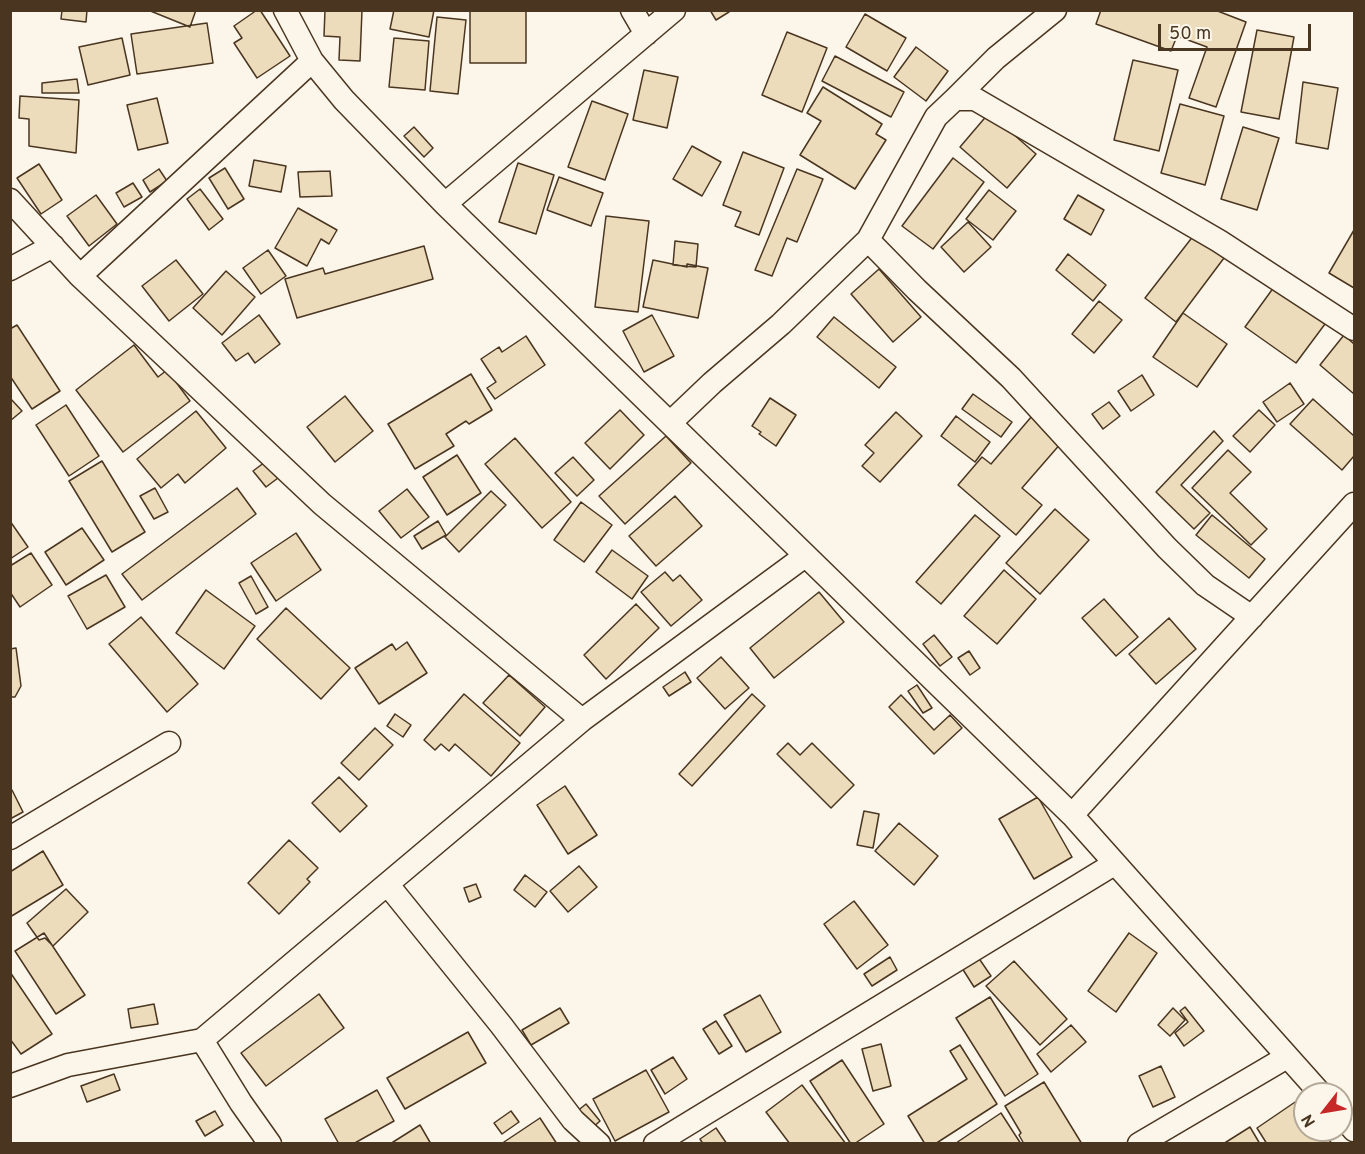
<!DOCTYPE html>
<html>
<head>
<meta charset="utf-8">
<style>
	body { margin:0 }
	#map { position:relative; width:1365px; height:1154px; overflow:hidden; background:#fbf6e9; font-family:Overpass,sans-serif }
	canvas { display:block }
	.frame { position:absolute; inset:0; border:12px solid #4a3520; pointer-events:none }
	.north { position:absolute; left:1293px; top:1082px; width:60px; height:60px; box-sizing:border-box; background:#fbf6e9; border:2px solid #b4a999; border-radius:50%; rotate:239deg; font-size:16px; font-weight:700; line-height:24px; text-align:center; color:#4a3520 }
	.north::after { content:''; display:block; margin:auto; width:21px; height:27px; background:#c62828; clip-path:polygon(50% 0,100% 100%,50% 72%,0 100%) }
	.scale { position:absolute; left:1158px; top:24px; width:153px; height:27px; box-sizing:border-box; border:3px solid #4a3520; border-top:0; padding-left:8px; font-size:18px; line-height:21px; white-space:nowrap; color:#4a3520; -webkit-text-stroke:4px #fbf6e9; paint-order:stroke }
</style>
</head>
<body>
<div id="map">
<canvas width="1365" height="1154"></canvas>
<div class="frame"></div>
<div class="north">N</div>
<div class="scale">50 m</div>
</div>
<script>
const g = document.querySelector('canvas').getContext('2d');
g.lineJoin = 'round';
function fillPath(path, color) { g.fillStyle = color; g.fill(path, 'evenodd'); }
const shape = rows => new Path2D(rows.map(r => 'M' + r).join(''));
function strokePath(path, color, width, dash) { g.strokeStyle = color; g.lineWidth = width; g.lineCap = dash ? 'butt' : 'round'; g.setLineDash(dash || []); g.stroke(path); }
const building = shape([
	[62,10,87,10,86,22,61,19,62,10],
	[148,10,196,10,190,27,148,10],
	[257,10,260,10,290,56,257,78,234,43,242,38,234,26,257,10],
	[325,10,362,10,360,61,339,60,340,37,324,36,325,10],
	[394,10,434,10,429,37,390,29,394,10],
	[470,10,526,10,526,63,470,63,470,10],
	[710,10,728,10,729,12,716,20,710,10],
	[1101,10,1215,10,1246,22,1216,107,1189,98,1207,47,1177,36,1171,51,1096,24,1101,10],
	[865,14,906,38,887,71,846,47,865,14],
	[437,17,466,20,458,94,430,91,437,17],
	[207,23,213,63,137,74,131,34,207,23],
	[1257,30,1294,37,1279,119,1241,112,1257,30],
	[787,32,827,48,802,112,762,95,787,32],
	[122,38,130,75,88,85,79,47,122,38],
	[394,38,429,41,425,90,389,87,394,38],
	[916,47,948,71,926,101,894,77,916,47],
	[835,56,904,92,891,117,822,81,835,56],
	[1133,60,1178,70,1159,151,1114,140,1133,60],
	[644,70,678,77,667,128,633,120,644,70],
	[77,79,79,93,42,93,42,83,77,79],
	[1303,82,1338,88,1328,149,1296,143,1303,82],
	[823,87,882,124,876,134,886,140,855,189,800,155,821,121,807,113,823,87],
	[20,96,79,100,76,153,29,146,29,119,19,118,20,96],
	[157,98,168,143,138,150,127,105,157,98],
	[592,101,628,114,605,180,568,167,592,101],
	[1180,104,1224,116,1205,185,1161,173,1180,104],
	[989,113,1036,154,1007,188,960,147,989,113],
	[414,127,433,148,424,157,404,136,414,127],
	[1243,127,1279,138,1257,210,1221,199,1243,127],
	[692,146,721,162,702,196,673,179,692,146],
	[743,152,784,168,759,235,735,226,741,212,723,205,743,152],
	[953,158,984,182,933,249,902,226,953,158],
	[254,160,286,166,281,192,249,186,254,160],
	[518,163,554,175,536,234,499,222,518,163],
	[39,164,62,200,41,214,17,178,39,164],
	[225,168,244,199,228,209,209,178,225,168],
	[159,169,167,181,150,192,143,180,159,169],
	[797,169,823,179,797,242,787,238,772,276,755,270,797,169],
	[330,171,332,196,300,197,298,172,330,171],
	[559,177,603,193,591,226,547,210,559,177],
	[133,183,142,197,124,207,116,193,133,183],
	[200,189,223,219,209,230,187,199,200,189],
	[989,190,1016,211,993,240,966,219,989,190],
	[96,195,117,224,89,246,67,216,96,195],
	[1078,195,1104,210,1091,235,1064,219,1078,195],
	[298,208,337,230,329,244,321,239,307,266,275,248,298,208],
	[606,216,649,221,638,312,595,307,606,216],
	[968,222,991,247,964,272,941,247,968,222],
	[1354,230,1354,288,1329,273,1354,230],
	[1194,235,1224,258,1176,322,1145,298,1194,235],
	[675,241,698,244,696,267,673,265,675,241],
	[424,246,433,279,297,318,285,279,323,268,325,274,424,246],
	[268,250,286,276,261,294,243,268,268,250],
	[1068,254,1106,285,1093,301,1056,270,1068,254],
	[176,260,203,294,169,321,142,286,176,260],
	[653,260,687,267,687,264,708,268,698,318,643,307,653,260],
	[879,269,921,317,893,342,851,294,879,269],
	[226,271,255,297,222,335,193,308,226,271],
	[1274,287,1325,324,1296,363,1245,327,1274,287],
	[1099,301,1122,320,1094,353,1072,334,1099,301],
	[1183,313,1227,344,1197,387,1153,357,1183,313],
	[259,315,280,344,255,363,248,353,236,361,222,343,259,315],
	[652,315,674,356,644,372,623,331,652,315],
	[834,317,896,367,879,388,817,337,834,317],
	[17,325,60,391,32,409,10,376,10,329,17,325],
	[1344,335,1354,344,1354,394,1320,365,1344,335],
	[526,336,545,365,495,399,487,388,496,382,481,359,499,347,502,352,526,336],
	[134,345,158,377,167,370,190,401,123,452,76,390,134,345],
	[471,374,492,410,469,424,466,421,446,434,454,446,415,469,388,424,471,374],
	[1142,375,1154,395,1131,411,1118,391,1142,375],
	[1290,383,1304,404,1277,422,1263,402,1290,383],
	[973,394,1012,422,1001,437,962,409,973,394],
	[345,396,373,431,335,462,307,427,345,396],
	[10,398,22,411,10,421,10,398],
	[770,398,796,415,776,446,759,434,761,432,752,426,770,398],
	[1313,399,1354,436,1354,456,1342,470,1290,424,1313,399],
	[1109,402,1120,416,1103,429,1092,414,1109,402],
	[66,405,99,456,69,476,36,425,66,405],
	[620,410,644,435,610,469,585,443,620,410],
	[1259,410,1275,425,1250,452,1233,436,1259,410],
	[196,411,226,448,185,483,178,474,161,488,137,459,196,411],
	[896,412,922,436,880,482,862,466,874,453,865,445,896,412],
	[956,416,990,442,975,462,941,436,956,416],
	[1032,416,1062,442,1022,488,1042,505,1016,535,958,485,982,457,991,464,1032,416],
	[1214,431,1223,441,1181,485,1210,513,1194,529,1156,492,1214,431],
	[666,436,691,463,625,524,599,496,666,436],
	[515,438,571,502,542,528,485,464,515,438],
	[1228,450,1251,472,1230,493,1267,529,1251,545,1192,488,1228,450],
	[457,455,481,493,447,515,423,477,457,455],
	[573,457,594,480,577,496,555,473,573,457],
	[102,461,145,532,112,552,69,481,102,461],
	[265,462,278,478,266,487,253,471,265,462],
	[155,488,168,512,154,519,140,496,155,488],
	[237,488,256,514,142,600,122,574,237,488],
	[407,489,429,517,401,538,379,511,407,489],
	[491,491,506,505,459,552,445,537,491,491],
	[675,496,702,526,656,566,629,536,675,496],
	[581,502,612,525,584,562,554,540,581,502],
	[1055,509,1089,540,1040,594,1006,563,1055,509],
	[975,515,1000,536,941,604,916,582,975,515],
	[1212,515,1265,559,1249,578,1196,535,1212,515],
	[10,521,28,547,10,559,10,521],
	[438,521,446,535,422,549,414,536,438,521],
	[82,528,104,560,66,585,45,552,82,528],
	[296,533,321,570,276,601,251,563,296,533],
	[612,550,648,576,632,599,596,572,612,550],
	[31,553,52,585,20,607,10,592,10,566,31,553],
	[1004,570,1036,599,997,644,964,616,1004,570],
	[665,572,673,581,680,575,702,600,671,626,641,592,665,572],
	[106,575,125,607,87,629,68,596,106,575],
	[251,576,268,607,256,614,239,583,251,576],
	[206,590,255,626,224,669,176,633,206,590],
	[819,592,844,622,774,678,750,648,819,592],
	[1104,599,1138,637,1116,656,1082,618,1104,599],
	[636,604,659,628,606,679,584,655,636,604],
	[286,608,350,668,321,699,257,639,286,608],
	[141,617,198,684,167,712,109,644,141,617],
	[1169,618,1196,649,1156,684,1129,654,1169,618],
	[934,635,952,657,940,666,923,644,934,635],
	[407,642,427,673,379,704,355,668,392,644,396,650,407,642],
	[16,648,21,686,15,697,10,697,10,649,16,648],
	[969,651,980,668,970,675,958,658,969,651],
	[721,657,749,688,725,709,697,678,721,657],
	[685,672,691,682,669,696,663,687,685,672],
	[509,675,545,707,520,736,483,703,509,675],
	[917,685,932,708,923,713,908,691,917,685],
	[464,694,520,743,491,776,455,744,449,751,441,744,435,750,424,740,464,694],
	[752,694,765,706,692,786,679,774,752,694],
	[901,695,934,730,950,715,962,728,934,754,889,707,901,695],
	[395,714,411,725,403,737,387,726,395,714],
	[375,728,393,745,359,780,341,763,375,728],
	[788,743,800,755,812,743,854,785,831,808,777,754,788,743],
	[339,777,367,806,340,832,312,803,339,777],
	[565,786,597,835,568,854,537,805,565,786],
	[12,790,23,812,10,819,10,791,12,790],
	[1038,797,1072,857,1034,879,999,819,1038,797],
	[864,811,879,814,873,848,857,845,864,811],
	[899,823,938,856,914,885,875,851,899,823],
	[289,840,318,868,307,879,310,882,279,914,248,883,289,840],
	[43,851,63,885,10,917,10,872,43,851],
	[579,866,597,887,568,912,550,891,579,866],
	[525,875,547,892,535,907,514,890,525,875],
	[476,884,481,897,469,902,464,888,476,884],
	[66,889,88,912,53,946,45,938,39,940,27,923,66,889],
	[854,901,888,945,857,969,824,924,854,901],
	[44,933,85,995,56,1014,15,951,44,933],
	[1129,933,1157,953,1116,1012,1088,991,1129,933],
	[890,957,897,970,872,986,864,974,890,957],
	[978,957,991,976,974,987,962,968,978,957],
	[1014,961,1067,1019,1040,1045,986,986,1014,961],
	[10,972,52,1034,21,1054,10,1039,10,972],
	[319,994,344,1028,266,1086,241,1053,319,994],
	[760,995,781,1032,746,1052,724,1015,760,995],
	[990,997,1038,1074,1005,1096,956,1018,990,997],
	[154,1004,158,1024,131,1028,128,1009,154,1004],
	[1185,1007,1204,1031,1184,1046,1175,1033,1188,1022,1180,1011,1185,1007],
	[560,1008,569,1023,531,1045,522,1030,560,1008],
	[1173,1008,1185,1020,1170,1036,1158,1025,1173,1008],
	[716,1021,732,1046,719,1054,703,1029,716,1021],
	[1071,1025,1086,1042,1051,1072,1037,1054,1071,1025],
	[468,1032,486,1063,405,1109,387,1078,468,1032],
	[881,1044,891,1086,873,1091,862,1049,881,1044],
	[960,1045,997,1104,935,1144,925,1144,908,1116,967,1079,950,1051,960,1045],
	[673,1057,687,1079,665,1094,651,1070,673,1057],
	[842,1060,884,1124,854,1144,851,1144,810,1081,842,1060],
	[1161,1066,1175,1097,1153,1107,1139,1076,1161,1066],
	[646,1070,669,1112,615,1141,593,1099,646,1070],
	[114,1074,120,1090,87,1102,81,1086,114,1074],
	[1044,1082,1082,1144,1024,1144,1019,1135,1021,1133,1005,1106,1044,1082],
	[802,1085,846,1144,790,1144,766,1112,802,1085],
	[377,1090,394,1121,353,1144,339,1144,325,1119,377,1090],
	[1301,1098,1305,1105,1305,1130,1322,1130,1332,1144,1267,1144,1257,1128,1301,1098],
	[586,1104,600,1121,590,1130,575,1113,586,1104],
	[215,1111,223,1125,205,1136,196,1121,215,1111],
	[511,1111,519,1122,502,1134,494,1123,511,1111],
	[1001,1113,1021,1144,957,1144,956,1143,1001,1113],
	[540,1118,557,1144,501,1144,540,1118],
	[420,1125,431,1144,390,1144,420,1125],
	[1250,1127,1260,1144,1223,1144,1250,1127],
	[716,1128,727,1144,703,1144,700,1139,716,1128]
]);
const minor = shape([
	[285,10,312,61,344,100,445,204,1072,815,1321,1094],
	[632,10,646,34],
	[955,99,996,58,1055,10],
	[10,200,80,276,322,504,582,720],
	[445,204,674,10],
	[10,269,53,246],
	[80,276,312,61],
	[670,423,712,383,781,324,868,240],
	[1252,617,1205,585,1167,548,1011,378,917,290,868,240,936,117,955,99,975,99,1219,241,1354,329],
	[1072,815,1354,504],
	[10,838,169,743],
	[388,885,501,1025,573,1120,599,1144],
	[202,1040,241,1103,270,1144],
	[10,1086,68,1065,202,1040,582,720,805,556],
	[1341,1115,1354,1130],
	[655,1144,1114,864],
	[1139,1144,1287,1057]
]);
fillPath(building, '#ecdcbc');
strokePath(building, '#4a3520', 1.5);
strokePath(minor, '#4a3520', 25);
strokePath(minor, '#fbf6e9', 22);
</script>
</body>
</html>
